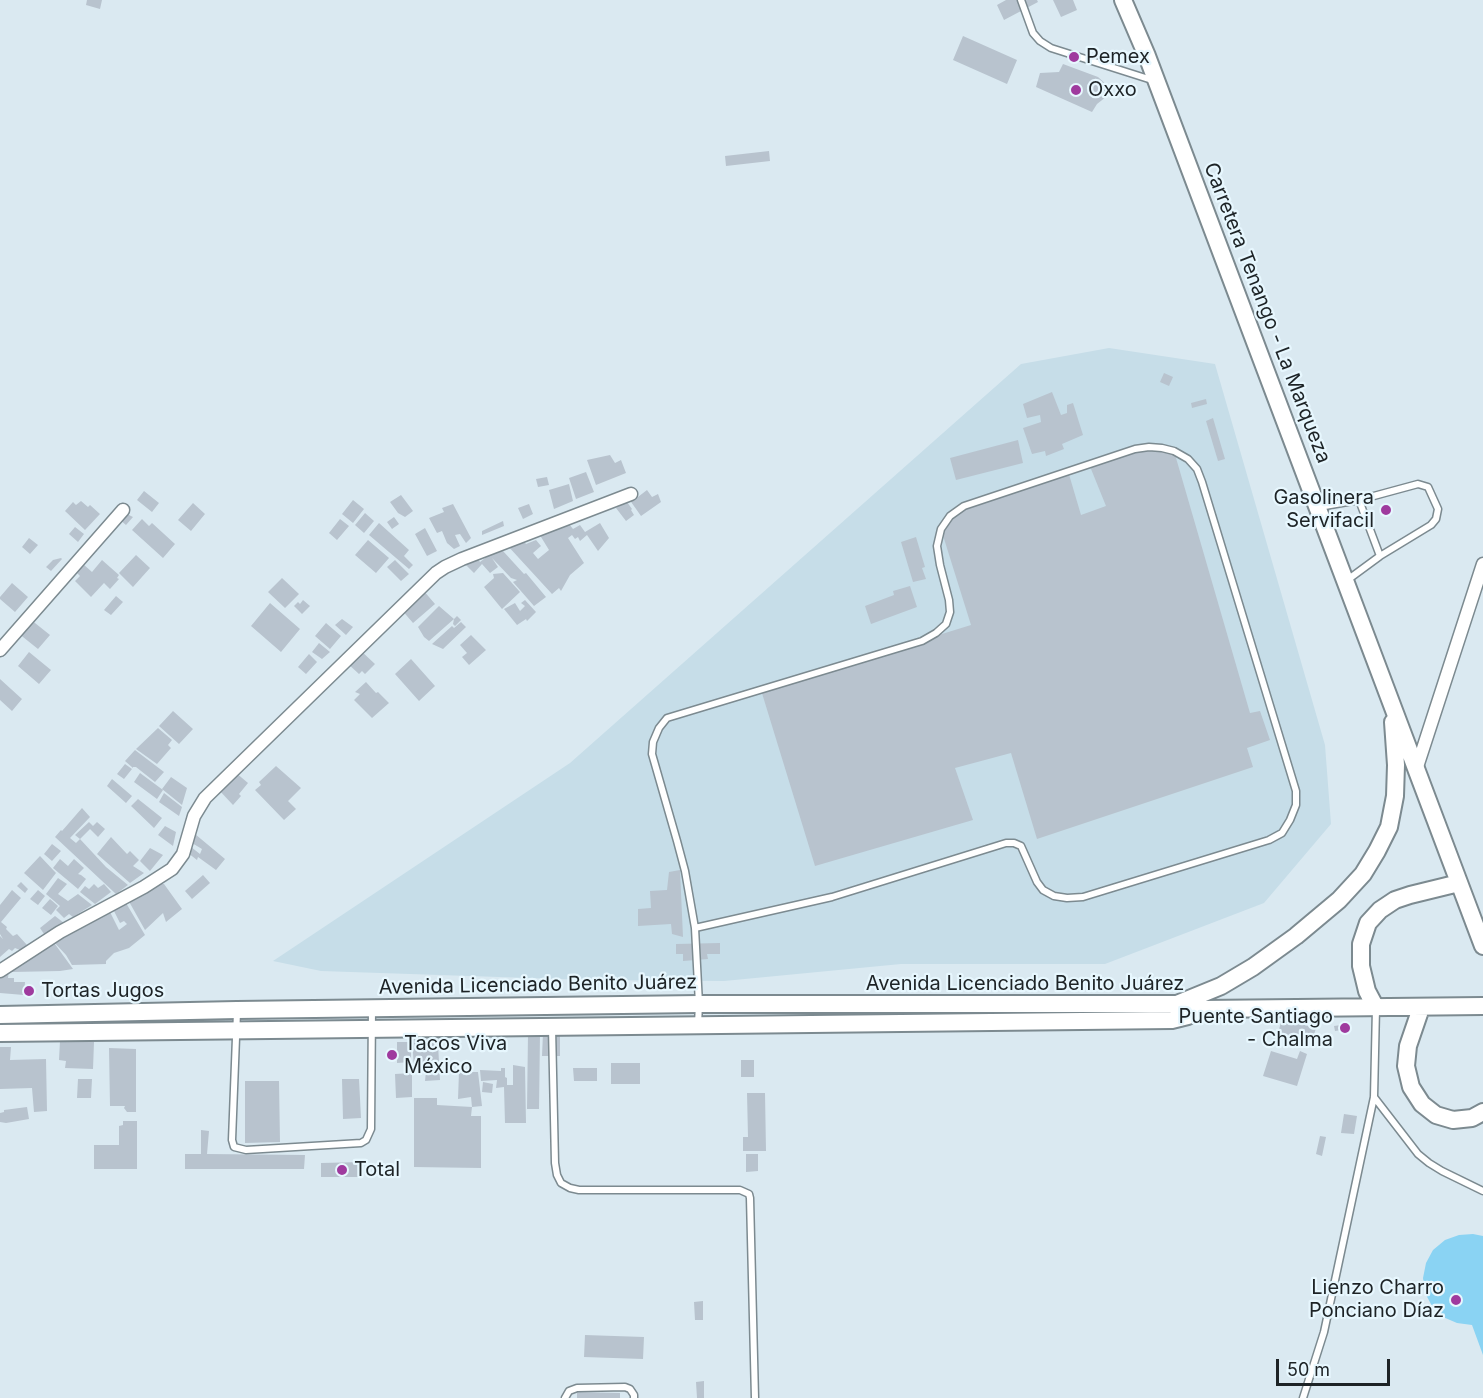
<!DOCTYPE html>
<html>
<head>
<meta charset="utf-8">
<style>
	body { margin:0 }
	#map { position:relative; width:1483px; height:1398px; overflow:hidden; background:#dae9f1; font-family:Inter,sans-serif }
	canvas { display:block }
	.scale { position:absolute; left:1276px; top:1359px; width:114px; height:27px; box-sizing:border-box; border:3px solid #1d2326; border-top:0; padding-left:8px; font-size:18px; line-height:21px; white-space:nowrap; color:#1d2326; -webkit-text-stroke:4px #e7f7fe; paint-order:stroke }
</style>
</head>
<body>
<div id="map">
<canvas width="1483" height="1398"></canvas>
<div class="scale">50 m</div>
</div>
<script>
const g = document.querySelector('canvas').getContext('2d');
g.lineJoin = 'round';
function fillPath(path, color) { g.fillStyle = color; g.fill(path, 'evenodd'); }
const shape = rows => new Path2D(rows.map(r => 'M' + r).join(''));
function strokePath(path, color, width, dash) { g.strokeStyle = color; g.lineWidth = width; g.lineCap = dash ? 'butt' : 'round'; g.setLineDash(dash || []); g.stroke(path); }
function write(font, color, halo, rows, align = 'center') {
  g.font = font + ' Inter,sans-serif'; g.lineWidth = 4.5; g.setLineDash([]); g.textBaseline = 'middle'; g.strokeStyle = halo; g.fillStyle = color; for (const [text, x, y, turn = 0] of rows) {
    g.save(); g.translate(x, y); g.rotate((+turn || 0) * Math.PI / 180); g.textAlign = isNaN(turn) ? turn : align; if (halo) g.strokeText(text, 0, 0); g.fillText(text, 0, 0); g.restore();
  }
}
const built = shape([
	[1109,348,1215,364,1325,745,1331,824,1264,903,1105,964,901,964,724,981,588,980,321,971,273,961,570,763,1021,364]
]);
const green = shape([
	[1473,1234,1483,1236,1483,1355,1472,1325,1457,1323,1443,1317,1432,1306,1425,1293,1423,1278,1426,1263,1433,1250,1445,1240,1459,1235]
]);
const building = shape([
	[87,0,102,0,100,9,86,5],
	[1006,0,1037,0,1038,2,1004,20,997,5],
	[1053,0,1073,0,1077,10,1061,17],
	[963,36,1017,60,1007,84,953,60],
	[1063,64,1098,77,1108,86,1111,93,1097,104,1092,112,1036,87,1040,73,1059,72],
	[769,151,770,161,726,166,725,156],
	[1164,373,1173,377,1169,386,1160,382],
	[1052,392,1061,415,1067,413,1067,405,1073,403,1083,435,1062,444,1064,449,1046,456,1045,451,1032,454,1023,428,1041,422,1040,415,1027,418,1023,404],
	[1206,399,1207,404,1192,408,1191,403],
	[1213,418,1225,459,1218,461,1206,421],
	[1018,440,1023,463,956,480,950,458],
	[1135,449,1174,451,1250,713,1260,711,1270,740,1247,748,1253,767,1037,839,1011,753,955,768,973,820,815,866,761,690,971,625,941,529,964,506,1068,471,1081,515,1106,506,1089,464],
	[610,455,615,463,621,460,626,473,596,485,587,460],
	[586,472,594,492,576,499,569,478],
	[547,477,549,485,538,487,536,479],
	[569,484,573,501,554,509,549,490],
	[647,490,652,497,658,494,661,502,641,516,629,499,632,497,634,500],
	[144,491,159,503,152,512,137,500],
	[401,495,413,511,405,517,398,513,390,502],
	[353,500,364,509,353,523,342,514],
	[81,501,88,507,90,505,100,514,85,530,65,511,73,502,76,505],
	[627,502,632,509,631,510,634,515,626,521,616,508],
	[193,503,205,514,191,531,178,520],
	[453,504,471,538,466,543,460,534,455,535,460,546,454,549,447,543,442,531,437,533,429,518,444,512,442,508],
	[529,504,533,514,523,519,518,508],
	[365,513,374,521,364,533,355,525],
	[127,514,133,517,126,525,119,519],
	[394,517,399,524,392,529,387,522],
	[142,519,149,526,152,523,175,544,163,558,132,530],
	[340,519,349,526,337,540,329,533],
	[503,521,504,526,482,535,482,531],
	[379,523,409,550,404,556,413,565,409,569,369,535],
	[600,523,609,538,598,551,587,535,580,541,578,537,575,539,572,535,568,538,584,563,570,575,561,591,559,588,552,594,507,545,521,538,526,544,536,540,541,546,533,553,538,559,549,550,538,532,559,525,561,528,569,524,573,529,580,525,585,532],
	[75,527,84,534,78,542,69,534],
	[425,528,437,551,427,556,415,534],
	[916,537,925,567,922,568,926,579,913,582,901,542],
	[29,538,38,545,30,554,22,547],
	[368,540,389,558,376,573,355,555],
	[503,551,524,574,526,573,546,597,534,606,513,582,517,580,511,578,492,558,498,567,490,573,482,564,474,573,465,564,478,559,480,562,489,555],
	[136,555,150,568,133,587,119,573],
	[61,558,62,559,51,571,46,567,53,560],
	[102,560,119,575,117,578,119,579,110,589,104,583,91,597,75,581,80,576,76,572,83,564,92,572],
	[395,560,409,574,401,581,387,567],
	[503,573,520,592,502,609,484,587,494,578,493,574],
	[282,578,299,594,285,608,268,592],
	[12,583,28,597,15,612,0,599,0,597],
	[910,586,917,607,871,624,865,606,894,595,893,591],
	[423,590,435,604,413,623,401,609],
	[116,596,123,602,111,615,104,610],
	[303,600,310,606,302,614,294,606,298,602,300,604],
	[525,600,536,612,527,621,526,619,517,625,504,609,515,603,520,611,525,606,521,603],
	[270,603,300,629,281,652,251,626],
	[439,606,454,619,457,616,461,620,455,626,453,624,454,619,429,641,424,637,418,627],
	[30,619,50,635,38,649,18,633],
	[342,619,353,627,346,635,335,625],
	[461,622,466,627,443,649,432,644,452,626,454,628],
	[326,623,341,636,330,649,315,636],
	[471,635,486,650,469,665,462,657,467,653,460,645],
	[319,643,330,652,322,659,312,652],
	[360,650,375,664,365,674,362,671,359,674,347,663],
	[29,652,51,670,39,684,18,666],
	[309,654,317,662,306,674,298,667],
	[411,659,435,686,419,701,395,674],
	[0,679,22,699,12,711,0,700],
	[366,682,376,693,378,692,389,703,372,718,354,700,360,694,355,692],
	[173,711,193,729,179,744,159,726],
	[158,728,172,740,168,745,171,748,157,764,136,749],
	[135,750,164,772,155,782,136,767,133,767,133,768,125,761],
	[125,764,132,769,124,779,117,774],
	[276,766,301,788,288,801,296,809,284,820,255,790,261,785,259,782],
	[235,772,248,783,239,794,241,796,233,805,218,789],
	[140,773,163,790,157,799,134,782],
	[171,777,187,788,182,805,162,789],
	[112,779,132,796,126,803,107,786],
	[164,793,182,807,179,816,159,802],
	[138,799,162,818,154,828,131,806],
	[82,808,90,817,70,838,76,843,80,839,75,835,89,822,93,826,97,822,105,829,98,837,90,829,80,839,106,867,128,885,116,894,55,837,61,830,62,831],
	[165,826,176,832,173,846,158,835],
	[195,834,225,859,216,870,198,857,197,860,188,853,191,847,200,854,202,849,192,843],
	[111,837,127,854,130,851,139,860,133,866,144,873,130,883,97,854],
	[52,844,61,851,52,861,44,854],
	[150,848,163,855,150,871,140,861],
	[40,856,56,873,43,890,24,873],
	[60,859,68,866,74,859,84,868,78,874,81,875,86,879,78,889,53,868],
	[680,870,683,937,672,934,671,924,638,926,638,909,651,908,650,891,667,890,669,872],
	[203,875,210,883,192,899,185,891],
	[58,878,67,884,58,894,68,901,78,894,92,905,73,917,69,914,64,918,56,910,60,906,46,894],
	[21,882,28,889,25,893,17,886],
	[156,883,164,884,182,909,166,922,163,913,145,930,127,898],
	[94,884,98,888,104,884,111,892,95,904,80,892,85,886,89,889],
	[12,890,21,898,1,922,7,927,6,929,13,936,17,934,27,945,20,950,15,948,12,951,9,949,0,957,0,936,3,939,0,934,0,905],
	[38,890,45,896,38,905,30,899],
	[50,899,58,906,51,915,42,908],
	[126,903,145,935,129,948,114,953,106,961,106,964,72,965,66,955,52,940,109,910,119,930,127,924,124,921,120,923,113,909],
	[55,916,64,923,44,934,40,928],
	[52,940,73,969,60,971,12,972,11,967],
	[720,943,720,954,707,954,708,959,683,961,683,954,676,954,676,944],
	[9,969,8,978,14,978,14,982,25,982,24,995,0,993,0,973],
	[1282,1019,1316,1028,1311,1045,1277,1036],
	[1348,1024,1349,1029,1335,1031,1334,1026],
	[543,1033,560,1033,560,1056,542,1056],
	[412,1034,439,1034,439,1036,441,1037,441,1034,446,1034,446,1042,438,1044,440,1080,425,1081,426,1071,414,1071],
	[528,1034,540,1034,539,1109,527,1109],
	[60,1041,94,1042,93,1069,65,1068,66,1061,59,1060],
	[397,1042,411,1042,411,1062,397,1063],
	[0,1047,11,1047,10,1060,46,1059,47,1111,34,1112,32,1088,0,1089],
	[109,1048,136,1049,136,1112,127,1112,124,1108,125,1106,110,1106],
	[1271,1051,1297,1059,1300,1051,1307,1054,1297,1086,1263,1076],
	[741,1060,754,1060,754,1077,741,1077],
	[611,1063,640,1063,640,1084,611,1084],
	[513,1065,525,1067,526,1123,505,1123,504,1087,496,1088,497,1080,481,1081,480,1070,501,1071,501,1068,505,1068,505,1077,507,1078,507,1085,513,1085],
	[573,1068,597,1068,597,1081,574,1081],
	[459,1072,478,1072,482,1106,472,1107,471,1116,481,1116,481,1168,414,1167,414,1098,437,1098,437,1105,472,1107,471,1097,458,1099],
	[412,1073,412,1097,396,1098,395,1074],
	[78,1079,92,1079,91,1098,77,1098],
	[342,1079,359,1079,361,1118,343,1119],
	[245,1081,279,1081,280,1142,245,1143],
	[483,1082,493,1084,492,1093,482,1092],
	[747,1093,765,1093,766,1151,743,1151,743,1137,748,1137],
	[27,1107,29,1119,6,1123,0,1122,0,1113,4,1112,4,1110],
	[1344,1114,1357,1116,1354,1134,1341,1133],
	[123,1121,137,1121,137,1169,94,1169,94,1145,119,1145,119,1126,123,1125],
	[201,1130,209,1131,207,1154,305,1155,304,1169,185,1169,185,1154,201,1154],
	[1320,1136,1326,1137,1322,1156,1316,1154],
	[746,1154,758,1154,758,1171,746,1172],
	[363,1162,363,1177,321,1177,321,1163],
	[703,1301,703,1320,695,1320,694,1302],
	[585,1335,644,1337,643,1359,584,1357],
	[704,1381,704,1398,697,1398,696,1382],
	[577,1392,620,1393,620,1398,577,1398]
]);
const service = shape([
	[1021,0,1033,33,1040,41,1051,48,1155,81],
	[1359,500,1380,556],
	[1319,507,1359,500,1418,484,1428,487,1438,509,1436,519,1431,525,1380,556,1346,581],
	[695,928,832,897,1006,843,1014,843,1021,846,1037,882,1043,890,1054,896,1067,898,1083,897,1269,840,1282,833,1290,820,1296,805,1296,791,1202,482,1197,469,1188,459,1174,451,1162,448,1149,447,1135,449,964,506,950,516,941,529,937,546,940,565,949,600,950,612,946,624,936,633,922,641,667,718,659,728,653,742,652,754,677,841,685,871,695,928,699,1004,698,1024],
	[237,1012,232,1140,234,1147,246,1150,361,1143,366,1140,371,1129,372,1009],
	[552,1028,555,1163,557,1175,561,1183,570,1188,579,1190,740,1190,749,1194,750,1198,755,1398],
	[1374,1097,1418,1154,1429,1163,1442,1171,1483,1191],
	[565,1398,569,1391,577,1388,625,1387,630,1389,634,1395,634,1398],
	[1303,1398,1324,1332,1374,1097,1376,1008]
]);
const minor = shape([
	[0,650,123,510],
	[1416,770,1483,564],
	[0,971,60,932,144,887,172,869,183,854,194,816,205,798,436,573,445,567,462,559,631,494]
]);
const secondary = shape([
	[1123,0,1147,56,1483,946],
	[1177,1004,1221,986,1253,967,1296,936,1339,900,1363,874,1377,851,1389,827,1395,796,1396,765,1393,722],
	[1376,1008,1367,991,1361,966,1361,944,1368,923,1380,910,1395,900,1410,895,1459,883],
	[1421,1008,1408,1046,1406,1066,1411,1087,1422,1104,1436,1115,1453,1120,1472,1118,1483,1112],
	[0,1015,237,1010,699,1004,1176,1004,1190,1006,1203,1009,1483,1006],
	[0,1033,1172,1020,1188,1016,1203,1009]
]);
const markers = [
	[1074,57,6,"#9f3a9e"],
	[1076,90,6,"#9f3a9e"],
	[1386,510,6,"#9f3a9e"],
	[29,991,6,"#9f3a9e"],
	[1345,1028,6,"#9f3a9e"],
	[392,1055,6,"#9f3a9e"],
	[342,1170,6,"#9f3a9e"],
	[1456,1300,6,"#9f3a9e"]
];
const poiNames = [
	["Pemex",1086,57],
	["Oxxo",1088,90],
	["Gasolinera",1374,498,"right"],
	["Servifacil",1374,521,"right"],
	["Tortas Jugos",41,991],
	["Puente Santiago",1333,1017,"right"],
	["- Chalma",1333,1040,"right"],
	["Tacos Viva",404,1044],
	["México",404,1067],
	["Total",354,1170],
	["Lienzo Charro",1444,1288,"right"],
	["Ponciano Díaz",1444,1311,"right"]
];
const streetNames = [
	["Carretera Tenango - La Marqueza",1267,313,69],
	["Avenida Licenciado Benito Juárez",1025,984],
	["Avenida Licenciado Benito Juárez",538,985,-1]
];
fillPath(built, '#c6dde8');
fillPath(green, '#8ad3f3');
fillPath(building, '#b8c3ce');
strokePath(service, '#7c8a90', 9);
strokePath(minor, '#7c8a90', 15);
strokePath(secondary, '#7c8a90', 20);
strokePath(service, '#fff', 6);
strokePath(minor, '#fff', 12);
strokePath(secondary, '#fff', 16);
for (const [x, y, r, color] of markers) { const dot = new Path2D(); dot.arc(x, y, r, 0, 2 * Math.PI); g.fillStyle = color; g.fill(dot); strokePath(dot, '#e7f7fe', 2); }
write('20px', '#1d2326', '#e7f7fe', poiNames, 'left');
write('20px', '#1d2326', '#e7f7fe', streetNames);
</script>
</body>
</html>
